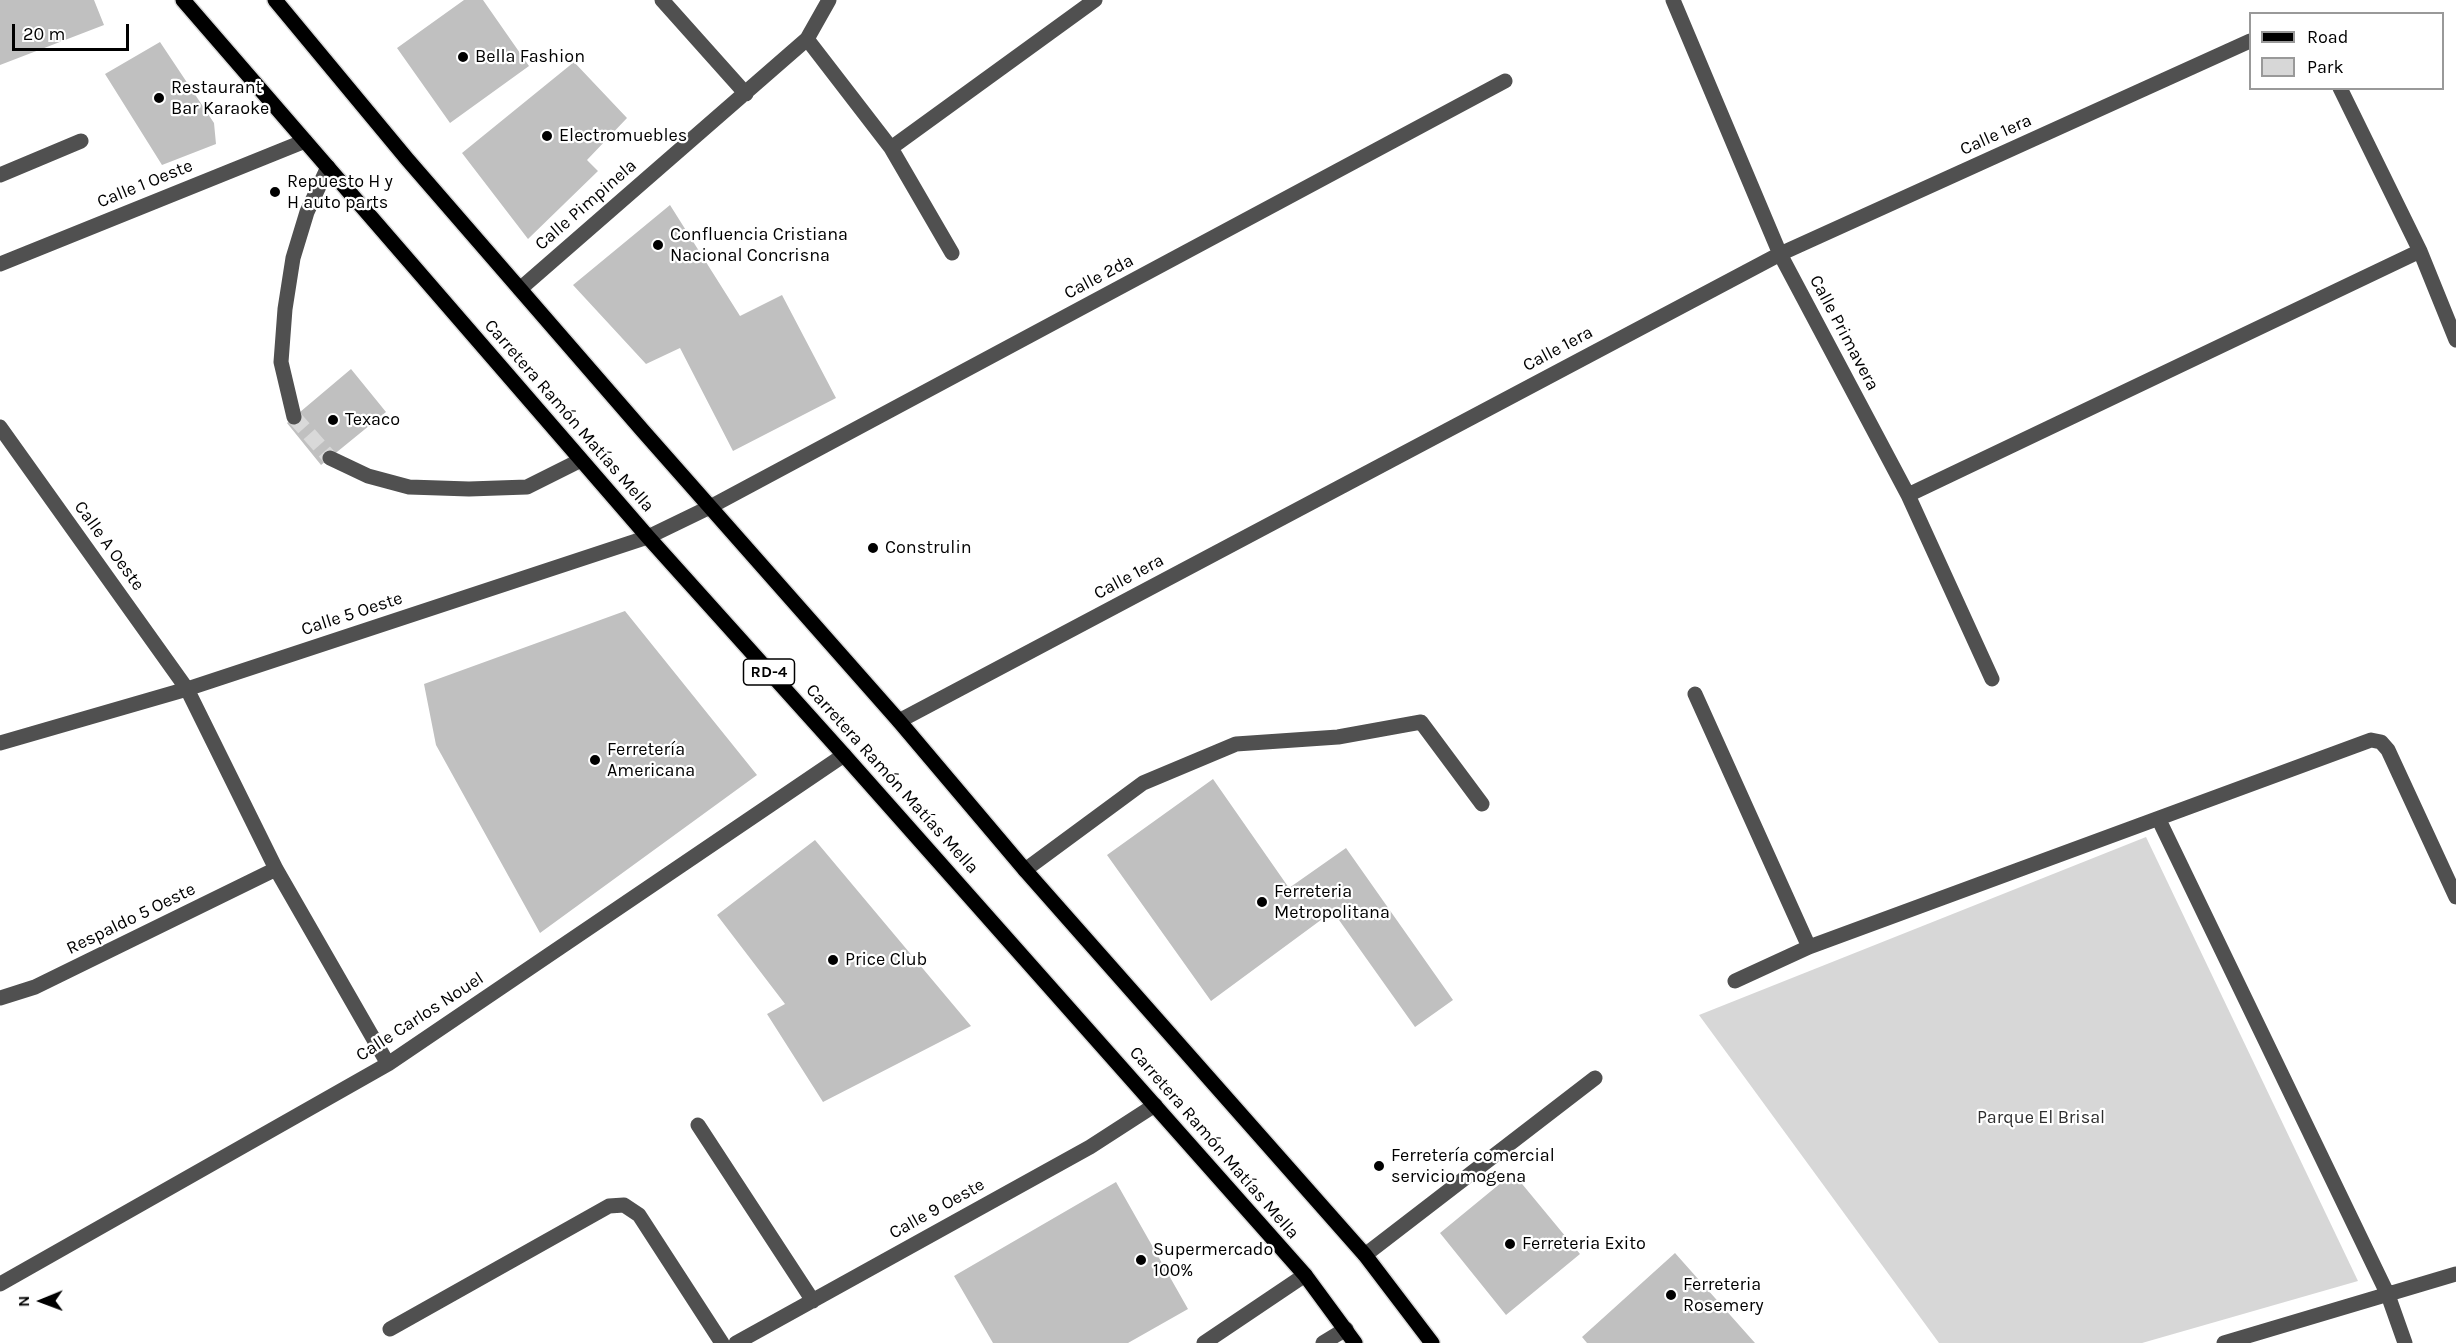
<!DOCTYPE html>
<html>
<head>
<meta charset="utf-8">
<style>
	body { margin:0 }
	#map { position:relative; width:2456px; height:1343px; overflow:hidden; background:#fff; font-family:Karla,sans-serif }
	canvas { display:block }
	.legend { position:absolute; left:2249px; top:12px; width:195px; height:78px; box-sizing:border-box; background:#fff; border:2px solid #999; margin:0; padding:8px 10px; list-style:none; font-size:18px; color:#000 }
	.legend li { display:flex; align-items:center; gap:12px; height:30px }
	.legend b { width:30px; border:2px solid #999 }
	.north { position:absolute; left:12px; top:1271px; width:60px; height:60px; -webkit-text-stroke:4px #fff; paint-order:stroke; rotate:269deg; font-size:16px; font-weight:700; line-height:24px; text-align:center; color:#000 }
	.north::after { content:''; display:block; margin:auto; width:21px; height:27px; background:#000; clip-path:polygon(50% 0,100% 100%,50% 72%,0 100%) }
	.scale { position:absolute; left:12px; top:24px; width:117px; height:27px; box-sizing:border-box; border:3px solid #000; border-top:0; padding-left:8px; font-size:18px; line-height:21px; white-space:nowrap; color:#000; -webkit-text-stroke:4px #fff; paint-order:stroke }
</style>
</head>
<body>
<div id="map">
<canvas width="2456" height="1343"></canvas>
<ul class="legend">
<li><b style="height:8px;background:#000"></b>Road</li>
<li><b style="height:16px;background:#d7d7d7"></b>Park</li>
</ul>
<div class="north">N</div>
<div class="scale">20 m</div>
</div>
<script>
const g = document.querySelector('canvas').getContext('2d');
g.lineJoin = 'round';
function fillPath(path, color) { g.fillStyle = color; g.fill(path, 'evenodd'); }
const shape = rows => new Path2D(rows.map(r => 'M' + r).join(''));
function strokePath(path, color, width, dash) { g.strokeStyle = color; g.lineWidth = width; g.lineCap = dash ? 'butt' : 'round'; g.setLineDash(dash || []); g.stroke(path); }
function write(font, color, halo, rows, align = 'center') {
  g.font = font + ' Karla,sans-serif'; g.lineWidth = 4.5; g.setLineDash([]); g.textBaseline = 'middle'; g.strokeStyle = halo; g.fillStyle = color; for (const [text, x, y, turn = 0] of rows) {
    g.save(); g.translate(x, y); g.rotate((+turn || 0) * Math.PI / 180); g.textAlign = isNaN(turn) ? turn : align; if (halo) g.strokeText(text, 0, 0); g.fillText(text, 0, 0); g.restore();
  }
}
const green = shape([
	[2146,837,2358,1281,2142,1343,1939,1343,1699,1015]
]);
const building = shape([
	[0,0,94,0,104,25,0,65],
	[464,0,483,0,529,66,450,123,397,48],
	[160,42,214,123,216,144,162,165,105,74],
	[574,62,627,118,587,160,598,171,528,239,462,153],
	[670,205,740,316,782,295,836,398,733,451,680,348,646,364,573,285],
	[351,369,386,412,321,465,287,423],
	[625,611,757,775,540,933,436,745,424,684],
	[1213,779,1289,888,1346,848,1453,1000,1415,1027,1339,920,1325,917,1211,1001,1107,855],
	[815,840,971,1026,823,1102,767,1014,785,1004,717,915],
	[1513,1173,1580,1254,1506,1315,1440,1233],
	[1116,1182,1188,1309,1128,1343,993,1343,954,1276],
	[1675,1253,1755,1343,1587,1343,1582,1337]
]);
const minorTunnel = shape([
	[294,417,330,458]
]);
const minor = shape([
	[662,0,746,94],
	[1673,0,1780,254,1908,495,1992,679],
	[807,39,891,148,952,253],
	[2340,88,2420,251,2456,340],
	[891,148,1095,0],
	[0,175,81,141],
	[0,264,305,141],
	[520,289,807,39,829,0],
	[294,417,281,362,285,309,293,258,307,212,328,167],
	[0,427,187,689,276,869,388,1064],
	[330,458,368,476,409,487,469,489,527,487,581,460],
	[1908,495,2420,251],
	[1695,694,1809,947],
	[899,721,1780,254,2250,41],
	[0,743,187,689,648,537,710,507,1505,81],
	[2159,820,2388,1295,2405,1343],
	[1025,870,1143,783,1236,744,1338,737,1421,722,1482,804],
	[1735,981,1809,947,2371,740,2381,742,2388,750,2456,897],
	[0,998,35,987,276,869],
	[698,1125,813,1301],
	[1365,1255,1595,1078],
	[0,1284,388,1064,844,755],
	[390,1329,609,1206,624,1205,639,1215,722,1343],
	[736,1343,1090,1147,1155,1105],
	[1204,1343,1305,1275],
	[1323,1343,1346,1329],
	[2224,1343,2456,1274]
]);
const major = shape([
	[183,0,648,537,844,755,1305,1275,1355,1343],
	[275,0,407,159,643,431,899,721,1025,870,1365,1255,1432,1343]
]);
const markers = [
	[463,57,6,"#000"],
	[159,98,6,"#000"],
	[547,136,6,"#000"],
	[275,192,6,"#000"],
	[658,245,6,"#000"],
	[333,420,6,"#000"],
	[873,548,6,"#000"],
	[595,760,6,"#000"],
	[1262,902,6,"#000"],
	[833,960,6,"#000"],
	[1379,1166,6,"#000"],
	[1510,1244,6,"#000"],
	[1141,1260,6,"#000"],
	[1671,1295,6,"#000"]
];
const shields = [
	[769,672,51]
];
const shieldNames = [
	["RD-4",769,672]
];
const poiNames = [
	["Bella Fashion",475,57],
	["Restaurant",171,88],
	["Bar Karaoke",171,109],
	["Electromuebles",559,136],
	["Repuesto H y",287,182],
	["H auto parts",287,203],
	["Confluencia Cristiana",670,235],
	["Nacional Concrisna",670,256],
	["Texaco",345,420],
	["Construlin",885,548],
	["Ferretería",607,750],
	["Americana",607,771],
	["Ferreteria",1274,892],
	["Metropolitana",1274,913],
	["Price Club",845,960],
	["Ferretería comercial",1391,1156],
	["servicio mogena",1391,1177],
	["Ferreteria Exito",1522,1244],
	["Supermercado",1153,1250],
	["100%",1153,1271],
	["Ferreteria",1683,1285],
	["Rosemery",1683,1306]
];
const streetNames = [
	["Calle 1era",1996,135,-24],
	["Calle 1 Oeste",145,184,-22],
	["Calle Pimpinela",586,205,-41],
	["Calle 2da",1099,277,-28],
	["Calle Primavera",1844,333,62],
	["Calle 1era",1558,349,-28],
	["Carretera Ramón Matías Mella",569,416,49],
	["Calle A Oeste",109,546,54],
	["Calle 1era",1129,577,-28],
	["Calle 5 Oeste",352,614,-18],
	["Carretera Ramón Matías Mella",892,779,48],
	["Respaldo 5 Oeste",131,919,-26],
	["Calle Carlos Nouel",420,1017,-33],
	["Carretera Ramón Matías Mella",1214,1143,49],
	["Calle 9 Oeste",937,1209,-29]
];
const parkNames = [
	["Parque El Brisal",2041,1118]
];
fillPath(green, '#d7d7d7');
fillPath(building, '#c0c0c0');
strokePath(minorTunnel, '#d9d9d9', 15, [15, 8]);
strokePath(major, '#dbdbdb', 18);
strokePath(minor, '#505050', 15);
strokePath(major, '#000', 15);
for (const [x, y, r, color] of markers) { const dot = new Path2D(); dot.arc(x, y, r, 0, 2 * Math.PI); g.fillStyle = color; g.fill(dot); strokePath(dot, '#fff', 2); }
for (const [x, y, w] of shields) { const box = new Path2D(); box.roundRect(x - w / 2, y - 13, w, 26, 4.5); g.fillStyle = '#fff'; g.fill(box); strokePath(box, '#000', 1.5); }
write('bold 16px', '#000', null, shieldNames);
write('18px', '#000', '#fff', poiNames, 'left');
write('18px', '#000', '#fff', streetNames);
write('18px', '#2e2e2e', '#fff', parkNames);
</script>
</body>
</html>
